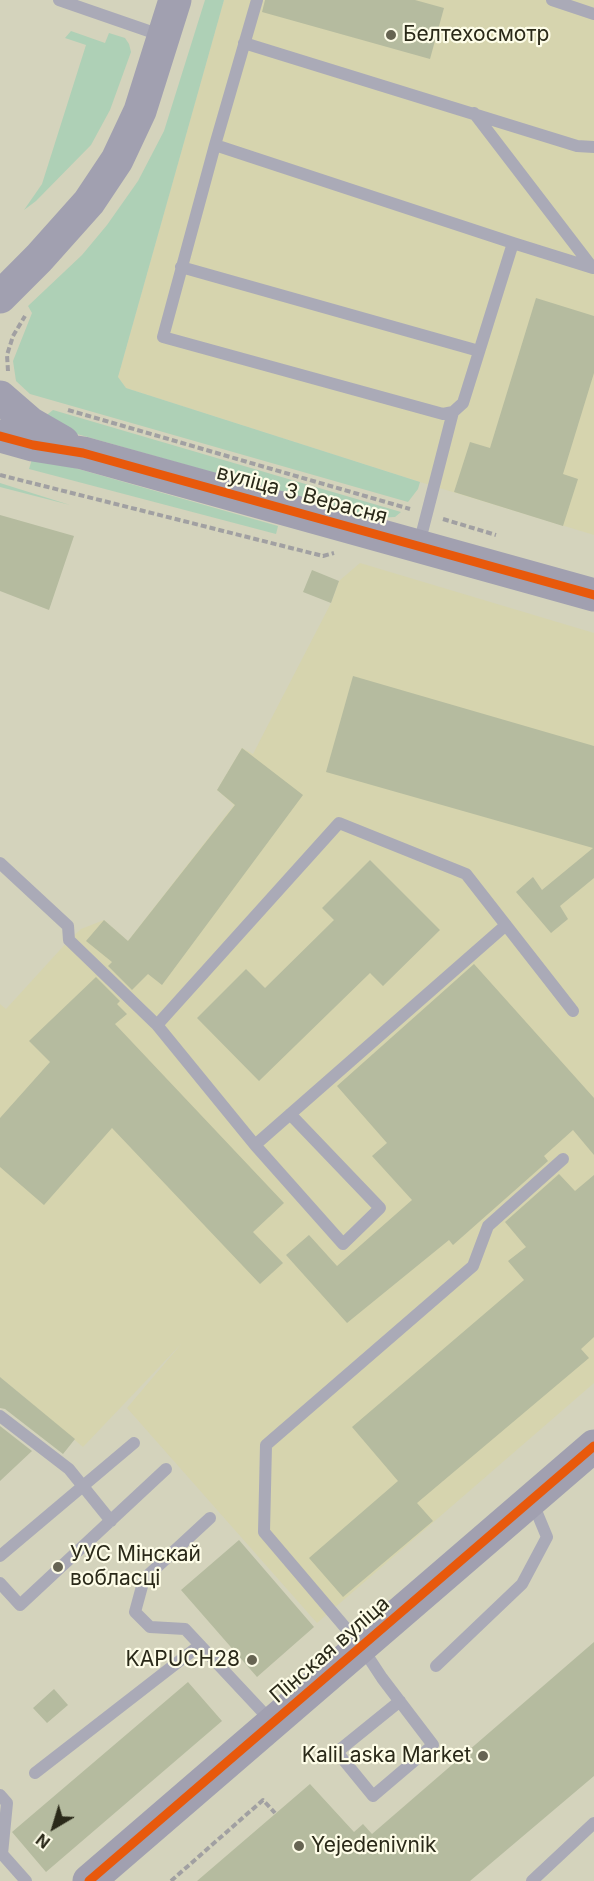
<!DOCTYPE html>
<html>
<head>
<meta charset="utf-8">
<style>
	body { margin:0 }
	#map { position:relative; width:594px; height:1881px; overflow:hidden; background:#d4d3bc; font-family:Inter,sans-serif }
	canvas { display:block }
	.north { position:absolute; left:24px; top:1797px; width:60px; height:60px; -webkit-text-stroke:4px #fdfce7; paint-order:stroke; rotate:218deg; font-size:16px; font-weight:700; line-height:24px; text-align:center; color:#2a2919 }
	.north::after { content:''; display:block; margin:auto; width:21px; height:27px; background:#2a2919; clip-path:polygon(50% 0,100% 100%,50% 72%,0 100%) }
</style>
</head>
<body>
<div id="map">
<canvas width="594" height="1881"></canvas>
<div class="north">N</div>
</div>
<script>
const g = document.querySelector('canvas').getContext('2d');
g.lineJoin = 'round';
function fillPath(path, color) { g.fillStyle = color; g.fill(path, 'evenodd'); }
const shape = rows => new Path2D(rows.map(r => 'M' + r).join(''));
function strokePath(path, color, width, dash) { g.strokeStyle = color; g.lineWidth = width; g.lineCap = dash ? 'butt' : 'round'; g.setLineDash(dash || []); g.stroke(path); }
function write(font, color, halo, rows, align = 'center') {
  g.font = font + ' Inter,sans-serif'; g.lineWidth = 4.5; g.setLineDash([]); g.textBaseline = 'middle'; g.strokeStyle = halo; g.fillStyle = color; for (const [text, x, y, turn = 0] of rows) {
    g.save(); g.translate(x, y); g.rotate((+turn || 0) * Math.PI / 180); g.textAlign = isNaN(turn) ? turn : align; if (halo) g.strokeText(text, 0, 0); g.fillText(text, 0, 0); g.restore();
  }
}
const built = shape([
	[224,0,594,0,594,535,420,482,126,388,118,377],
	[360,563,594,633,594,1383,317,1623,127,1408,182,1343,83,1447,0,1377,0,1004,6,1009,69,940,81,929,104,920,128,941,234,805,217,790,242,748,253,754,331,603,339,581]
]);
const green = shape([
	[205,0,224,0,118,377,126,388,420,482,418,489,408,502,30,394,16,381,13,361,32,313,28,306,82,255,107,225,138,181,164,131],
	[71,31,105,43,109,33,125,38,129,44,131,52,110,110,91,145,36,201,24,210,42,184,86,45,65,38],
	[53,410,401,512,395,517,374,518,45,425,48,414],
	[33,456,278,526,276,534,29,469],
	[0,483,70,505,0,487]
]);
const building = shape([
	[265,0,415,0,444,8,430,59,262,12],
	[536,298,594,316,594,373,563,474,578,479,563,526,454,492,470,442,490,448],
	[0,515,74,536,49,610,0,591],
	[312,570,339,581,331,603,303,592],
	[353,676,594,746,594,878,560,906,568,919,551,933,516,892,533,877,542,890,593,848,326,772],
	[242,748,303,795,162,985,148,974,132,990,108,966,112,962,86,941,104,920,128,941,235,805,217,790],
	[370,860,440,930,383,986,370,973,259,1081,197,1018,246,969,265,988,334,920,322,908],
	[474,964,594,1098,594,1155,573,1130,544,1156,548,1161,453,1245,449,1240,347,1323,286,1255,309,1235,337,1266,412,1200,372,1156,387,1143,337,1086],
	[96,977,120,1001,117,1004,127,1014,115,1024,284,1203,253,1232,283,1263,260,1284,112,1128,44,1205,0,1167,0,1118,50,1062,29,1041],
	[559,1174,575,1191,594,1175,594,1337,581,1349,589,1358,417,1503,433,1521,343,1597,309,1558,398,1481,352,1427,524,1280,508,1261,526,1247,505,1222],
	[0,1377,75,1439,63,1454,5,1409,0,1408],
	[0,1426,32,1451,0,1481],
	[239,1540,314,1627,257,1677,181,1590],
	[594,1642,594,1776,470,1881,197,1881,310,1784,354,1832,363,1824,372,1834],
	[188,1682,222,1721,46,1872,12,1832],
	[54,1689,68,1705,47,1723,33,1708]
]);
const path = shape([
	[8,371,7,355,13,336,25,316],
	[68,410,410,509],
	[0,475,323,556,334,553],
	[443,519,496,535],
	[171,1881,263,1800,275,1813]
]);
const lane = shape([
	[59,0,163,36],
	[552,0,594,14],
	[244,43,577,146,594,147],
	[474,113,592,267],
	[215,145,513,243,463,403,453,412,443,414,163,337,215,145,257,0],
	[513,243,593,268],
	[181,267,479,351],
	[419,544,453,412],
	[0,863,68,926,69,940,157,1025,255,1145,506,925],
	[157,1025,339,823,466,874,573,1011],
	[255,1145,343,1244,380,1208,290,1114],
	[0,1416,69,1469,111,1521],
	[210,1518,144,1579,135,1612,150,1627,185,1629,272,1722],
	[0,1556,134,1443],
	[0,1583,20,1605,166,1469],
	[436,1666,522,1584,547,1537,532,1501],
	[400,1701,337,1752,373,1796,433,1745,382,1678,361,1646,264,1532,266,1445,473,1266,488,1226,563,1159],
	[35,1773,200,1645],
	[0,1795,7,1803,2,1854,26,1881],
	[532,1881,594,1823]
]);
const secondary = shape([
	[0,297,39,258,89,202,117,160,140,111,175,0],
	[0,397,30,423,63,442],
	[0,436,33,445,83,453,594,595],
	[89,1881,594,1446]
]);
const cycleway = shape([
	[0,436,33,445,83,453,594,595],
	[89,1881,594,1446]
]);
const markers = [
	[391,35,6,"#666452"],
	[58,1567,6,"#666452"],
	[252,1660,6,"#666452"],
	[483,1756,6,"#666452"],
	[299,1846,6,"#666452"]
];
const poiNames = [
	["Белтехосмотр",403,35],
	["УУС Мінскай",70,1555],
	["вобласці",70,1579],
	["KAPUCH28",240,1660,"right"],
	["KaliLaska Market",471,1756,"right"],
	["Yejedenivnik",311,1846]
];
const streetNames = [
	["вуліца 3 Верасня",302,495,15],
	["Пінская вуліца",330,1650,-41]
];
fillPath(built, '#d6d4ae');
fillPath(green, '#aed0b6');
fillPath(building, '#b5bb9f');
strokePath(path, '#a1a0a2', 4, [6, 3]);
strokePath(lane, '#aaaab7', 12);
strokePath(secondary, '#a1a0b0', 33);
strokePath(cycleway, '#e8590c', 9);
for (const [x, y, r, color] of markers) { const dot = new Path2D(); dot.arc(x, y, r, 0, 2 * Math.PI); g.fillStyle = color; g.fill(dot); strokePath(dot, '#fdfce7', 2); }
write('21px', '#2a2919', '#fdfce7', poiNames, 'left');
write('21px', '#2a2919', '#fdfce7', streetNames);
</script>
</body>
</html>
